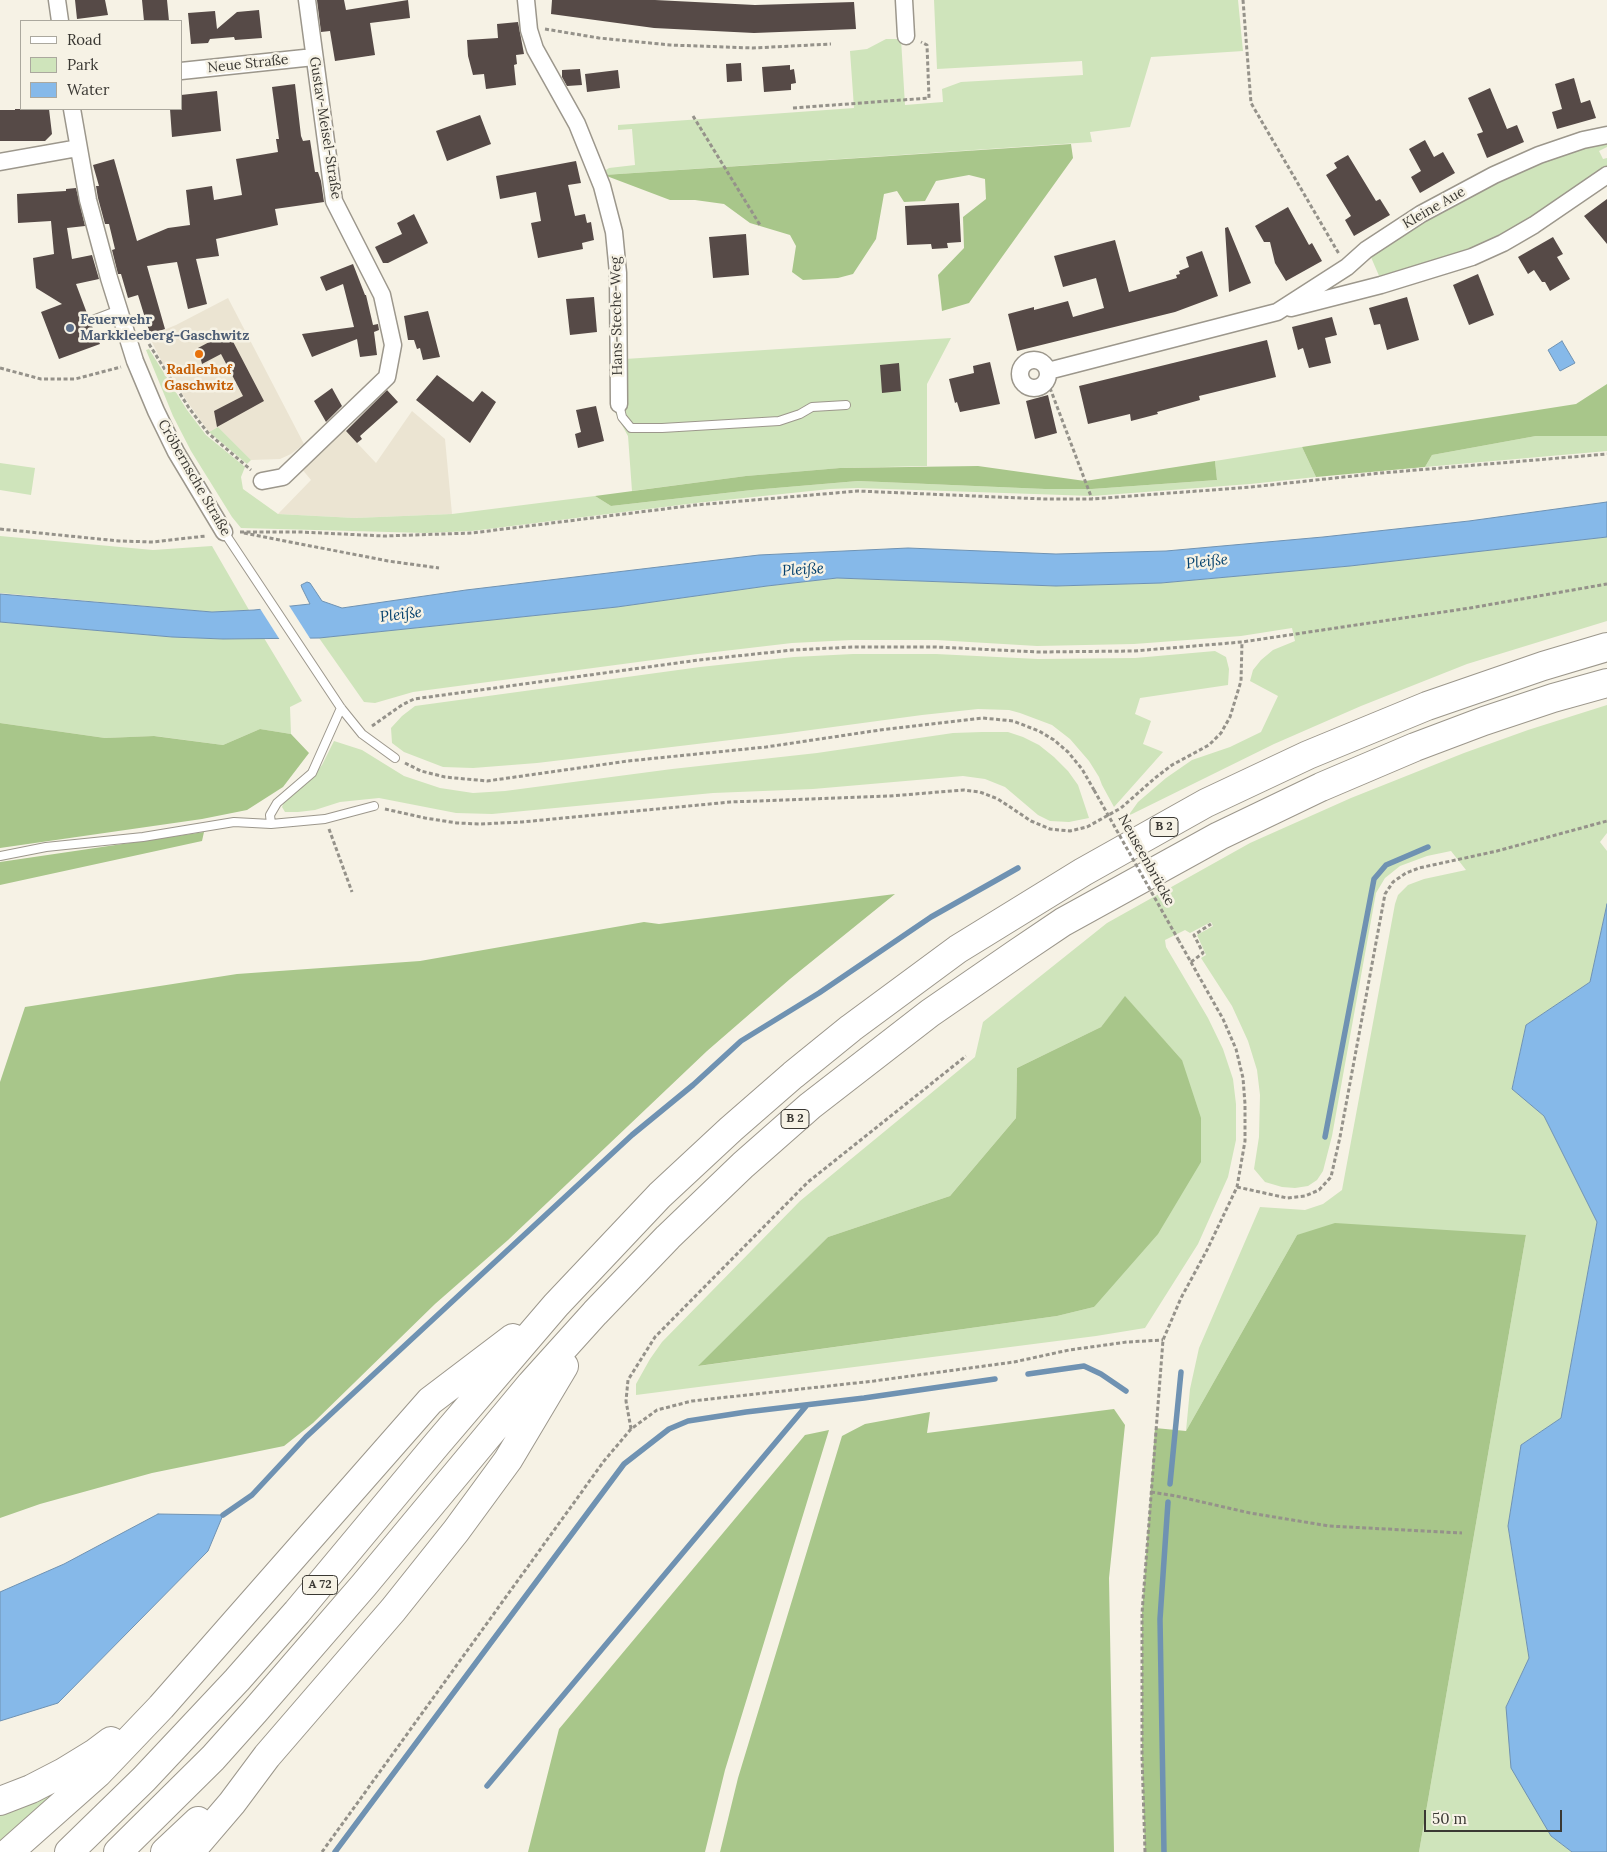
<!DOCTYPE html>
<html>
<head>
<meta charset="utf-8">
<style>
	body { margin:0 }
	#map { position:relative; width:1607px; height:1852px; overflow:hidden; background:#f6f2e5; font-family:Lora,serif }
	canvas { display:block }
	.legend { position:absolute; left:20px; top:20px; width:162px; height:90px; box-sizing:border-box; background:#f6f2e5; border:1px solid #aba89e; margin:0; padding:6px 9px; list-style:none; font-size:15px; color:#3a3833 }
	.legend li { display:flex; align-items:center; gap:10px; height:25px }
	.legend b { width:25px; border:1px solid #aba89e }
	.scale { position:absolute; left:1424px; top:1810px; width:138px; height:22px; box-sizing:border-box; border:2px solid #3a3833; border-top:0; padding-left:6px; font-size:15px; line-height:18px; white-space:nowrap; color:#3a3833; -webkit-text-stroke:4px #f6f2e5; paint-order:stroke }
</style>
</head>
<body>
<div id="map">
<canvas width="1607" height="1852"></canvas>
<ul class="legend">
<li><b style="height:6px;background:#fff"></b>Road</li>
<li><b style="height:14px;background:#cfe4bb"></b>Park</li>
<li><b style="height:14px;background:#86b9e9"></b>Water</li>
</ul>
<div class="scale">50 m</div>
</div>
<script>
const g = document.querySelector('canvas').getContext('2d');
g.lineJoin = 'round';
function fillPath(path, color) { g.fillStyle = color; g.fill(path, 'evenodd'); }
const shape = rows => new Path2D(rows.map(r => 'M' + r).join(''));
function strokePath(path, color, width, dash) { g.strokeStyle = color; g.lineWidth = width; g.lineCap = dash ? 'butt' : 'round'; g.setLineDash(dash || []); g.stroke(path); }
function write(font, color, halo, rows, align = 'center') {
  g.font = font + ' Lora,serif'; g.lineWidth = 5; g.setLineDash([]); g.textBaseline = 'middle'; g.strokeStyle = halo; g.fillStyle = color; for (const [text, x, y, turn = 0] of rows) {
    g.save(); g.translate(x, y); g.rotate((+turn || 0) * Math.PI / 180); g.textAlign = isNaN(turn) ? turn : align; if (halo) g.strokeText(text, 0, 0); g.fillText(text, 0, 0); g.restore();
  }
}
const built = shape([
	[228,298,304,444,291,454,280,459,251,460,218,427,209,432,191,407,164,366,149,336,176,325],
	[412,411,445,439,452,514,355,518,278,514,311,480,301,468,344,429,376,463]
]);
const green = shape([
	[934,0,1238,0,1243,51,1151,57,1130,127,1090,132,1092,142,604,175,603,172,609,168,635,165,632,129,618,130,618,125,854,108,850,51,867,49,886,39,901,39,905,105,943,102,942,89,961,82,1083,75,1082,61,937,69],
	[1607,142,1607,147,1599,151,1603,159,1607,158,1607,167,1531,219,1500,237,1469,251,1380,278,1370,255,1424,220,1497,181,1542,161,1584,147],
	[951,338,927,384,927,466,840,468,746,476,632,491,628,436,611,405,624,404,625,359],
	[149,349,187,410,206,435,245,467,241,477,243,489,278,514,355,518,452,514,595,496,611,506,752,490,858,481,1045,489,1092,489,1217,480,1215,461,1302,447,1316,477,1250,484,1092,496,858,488,830,489,696,503,472,531,426,533,241,528,232,517,191,451,173,416,146,350],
	[218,427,251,460,247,464,209,432],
	[1536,436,1607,436,1607,451,1425,467,1432,455],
	[0,463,35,468,31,495,0,490],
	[0,536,153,550,212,546,249,610,212,612,0,593],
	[1607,537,1607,621,1467,664,1361,706,1274,744,1128,816,1138,802,1166,778,1192,760,1230,747,1261,732,1278,696,1250,681,1253,670,1261,660,1273,650,1295,641,1292,628,1241,636,1134,644,1037,646,936,640,852,640,792,643,698,654,413,692,375,703,364,702,319,638,617,607,767,586,837,578,1056,586,1161,583,1350,566],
	[0,622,172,637,223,639,264,638,302,701,290,707,291,734,260,729,223,745,155,736,105,738,0,723],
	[1215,651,1226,657,1229,669,1228,685,1140,698,1135,714,1151,721,1143,744,1163,752,1114,807,1102,785,1099,777,1089,761,1070,739,1052,725,1020,713,1009,710,978,709,922,715,781,734,537,763,473,768,443,767,404,752,392,743,391,728,402,716,415,706,700,667,794,657,853,654,936,654,1038,659,1135,658],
	[1607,705,1607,833,1600,842,1607,851,1607,904,1590,982,1526,1025,1512,1088,1544,1116,1597,1222,1561,1418,1521,1445,1508,1526,1529,1658,1506,1707,1551,1836,1572,1852,1419,1852,1526,1235,1297,1235,1186,1431,1190,1389,1199,1348,1260,1207,1305,1210,1323,1204,1342,1190,1395,904,1398,895,1408,885,1424,879,1466,870,1451,851,1427,856,1400,866,1385,878,1376,893,1332,1136,1323,1171,1317,1180,1308,1186,1295,1188,1282,1187,1265,1182,1254,1169,1259,1137,1260,1095,1257,1070,1248,1041,1232,1006,1201,958,1206,955,1197,935,1213,926,1211,922,1190,933,1185,930,1165,940,1166,947,1208,1018,1223,1049,1233,1079,1236,1104,1236,1140,1228,1177,1198,1244,1145,1328,1096,1336,636,1395,636,1384,650,1359,662,1342,800,1201,975,1057,983,1022,1107,923,1250,843,1351,798,1464,753,1528,730],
	[1125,997,1182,1060,1094,1307,1057,1316,699,1366,828,1237,950,1196,1016,1118,1017,1068,1101,1027],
	[982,732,1008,732,1023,737,1039,745,1054,757,1068,771,1078,785,1089,818,1069,822,1050,821,1038,815,1005,787,985,779,963,776,813,789,713,793,492,814,456,813,379,798,340,802,315,810,298,812,285,812,282,807,285,800,305,784,322,765,334,741,362,750,404,776,440,788,473,793,505,791,672,769,817,753,953,733],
	[68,1784,0,1852,0,1811]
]);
const forest = shape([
	[1071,144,1073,158,969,303,942,311,938,275,964,248,963,217,986,199,985,179,969,175,936,181,925,201,904,202,897,191,884,194,876,239,853,274,838,278,803,280,792,272,796,246,790,235,750,223,724,204,695,200,670,200,604,175],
	[1607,384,1607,436,1536,436,1432,455,1425,467,1316,477,1302,447,1576,404],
	[1215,461,1217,480,1092,489,1045,489,858,481,752,490,611,506,595,496,746,476,840,468,978,466,1085,481],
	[0,723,105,738,154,736,223,745,260,729,291,734,309,753,283,787,247,810,202,819,0,848],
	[204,832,202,841,0,885,0,862],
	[895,894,790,979,707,1051,508,1240,435,1304,313,1423,284,1446,152,1473,40,1504,0,1518,0,1082,25,1007,237,974,420,961,644,922,659,924],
	[1125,996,1182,1060,1201,1118,1201,1162,1158,1234,1094,1307,1057,1316,698,1366,828,1237,950,1196,1016,1118,1017,1068,1101,1027],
	[1335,1223,1526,1235,1419,1852,1145,1852,1142,1757,1142,1613,1155,1428,1186,1431,1297,1235],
	[1114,1409,1125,1425,1109,1578,1114,1852,720,1852,738,1778,842,1436,865,1424,930,1412,927,1433],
	[829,1430,725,1770,705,1852,528,1852,559,1729,805,1435]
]);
const water = shape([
	[1562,341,1575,363,1560,371,1548,350,1562,341],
	[1607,502,1607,537,1350,566,1161,583,1056,586,837,578,767,586,617,607,319,638,223,639,172,637,0,622,0,594,212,612,254,610,310,604,302,588,301,585,307,582,310,583,322,601,342,608,466,590,759,555,908,548,1056,554,1166,551,1323,537,1469,521,1607,502],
	[1607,904,1607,1852,1572,1852,1551,1836,1511,1768,1506,1707,1529,1658,1508,1526,1521,1445,1561,1418,1597,1222,1544,1116,1512,1089,1526,1025,1590,982,1607,904],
	[158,1514,223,1515,208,1551,58,1703,0,1721,0,1592,64,1564,158,1514]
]);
const pier = shape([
	[288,604,311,640,280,640,259,607]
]);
const stream = shape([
	[1325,1137,1374,879,1386,865,1428,847],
	[1028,1374,1084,1366,1101,1374,1126,1391],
	[1170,1484,1181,1372],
	[223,1515,252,1495,306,1437,632,1135,693,1085,741,1041,819,993,931,917,1018,868],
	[487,1786,807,1405],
	[335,1852,624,1464,669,1429,688,1421,746,1412,864,1398,995,1379],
	[1164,1852,1160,1619,1168,1502]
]);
const building = shape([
	[75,0,105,0,108,15,77,19],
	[142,0,167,0,169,21,144,21],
	[317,0,344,0,346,10,408,0,410,18,370,23,375,55,335,61,330,31,321,32],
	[552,0,655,0,755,5,854,2,856,29,754,33,654,28,551,14],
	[259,10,262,38,235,40,234,37,210,39,208,43,191,44,188,13,215,11,217,29,237,12],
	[518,22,524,54,516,55,517,64,514,65,516,85,486,89,484,74,473,75,468,56,467,40,498,38,497,24],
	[741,63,742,81,727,82,726,64],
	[790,65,790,70,794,69,796,83,791,84,791,90,764,92,762,67],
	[580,69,582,85,567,86,562,77,562,70],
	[618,70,620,88,587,92,585,74],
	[1574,78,1581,103,1590,100,1596,118,1557,129,1552,112,1562,109,1555,84],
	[295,84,301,136,303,141,310,140,315,172,318,172,321,181,324,202,275,209,278,225,216,239,219,256,196,259,207,304,188,309,177,262,147,266,165,329,150,334,138,295,128,298,121,274,118,274,112,250,115,249,109,224,105,224,98,198,96,186,99,186,93,165,114,159,137,241,168,228,190,225,186,190,212,186,214,200,242,195,236,159,278,152,276,139,279,139,272,87],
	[1490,88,1507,129,1517,125,1524,142,1487,158,1477,134,1483,132,1468,98],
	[217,91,221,131,172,137,170,109,181,109,181,95],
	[15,109,49,109,52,134,45,141,0,141,0,110,15,110],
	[480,115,491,144,447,161,436,131],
	[1425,140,1434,157,1443,152,1455,173,1420,193,1411,177,1421,171,1409,149],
	[1348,155,1376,201,1380,199,1390,215,1354,236,1345,220,1351,216,1326,175,1337,168,1334,163],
	[576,161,581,183,568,185,575,216,585,214,587,223,591,222,594,240,582,243,583,249,538,258,531,223,541,221,536,192,500,199,496,176],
	[76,188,85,226,67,228,72,259,92,255,99,279,76,284,88,316,85,320,85,323,89,326,92,326,100,344,59,359,41,312,62,304,36,288,33,258,54,254,51,221,18,223,17,194,66,191,66,189],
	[1607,199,1607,244,1584,216],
	[959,203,961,242,947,243,948,248,932,249,931,244,907,245,905,206],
	[1288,207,1309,245,1312,243,1322,261,1286,281,1275,263,1270,242,1264,242,1255,226],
	[414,214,428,243,388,263,383,263,375,247,402,234,397,223],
	[1228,227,1251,283,1229,292,1225,228],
	[746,234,749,275,713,278,709,237],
	[1553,237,1563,254,1557,257,1570,279,1550,291,1545,282,1542,282,1534,270,1528,274,1518,257],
	[1115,240,1129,292,1177,278,1176,275,1180,274,1179,271,1189,267,1186,257,1202,251,1218,296,1175,312,1017,351,1008,314,1034,307,1034,310,1068,301,1073,317,1104,308,1096,278,1063,287,1054,256],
	[353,264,365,295,366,295,373,325,378,324,379,330,374,332,377,355,360,357,357,339,312,357,302,334,354,327,343,284,326,291,320,277],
	[1478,274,1494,315,1469,325,1453,285],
	[594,297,597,332,570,335,566,299],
	[1407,297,1419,340,1387,350,1380,324,1374,325,1369,308],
	[428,311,440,357,423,360,420,348,417,349,414,340,408,340,404,316],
	[1332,317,1337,335,1325,338,1331,363,1309,368,1303,348,1298,350,1292,327],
	[228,332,264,401,217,427,214,411,243,396,221,354,202,364,198,348],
	[1267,340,1276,377,1199,396,1200,400,1157,412,1158,414,1131,421,1130,414,1088,424,1079,386],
	[990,362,1000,404,960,412,957,402,955,403,949,379,974,373,973,366],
	[899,363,901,391,882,393,880,365],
	[437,375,473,402,482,391,496,402,470,443,416,400],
	[332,388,342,406,326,422,314,401],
	[387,390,398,402,360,436,362,439,357,443,346,431],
	[1048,395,1057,433,1035,439,1026,401],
	[596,406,604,441,578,448,575,434,581,432,576,410]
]);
const path = shape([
	[1243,0,1251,103,1339,254],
	[545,29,599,38,670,45,753,48,831,44],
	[793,108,929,98,927,45,921,42],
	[693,116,760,225],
	[149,344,189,408,208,433,251,470],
	[0,368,41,379,75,379,121,367],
	[1050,388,1092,499],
	[0,529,119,541,153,542,206,536],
	[240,532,300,532,384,536,472,533,696,505,858,491,1044,499,1092,499,1251,487,1381,473,1607,454],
	[244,533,388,561,439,568],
	[372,726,402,705,414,699,699,660,793,650,853,647,936,647,1038,652,1134,651,1242,642,1470,608,1607,584],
	[405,763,421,771,445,777,487,781,628,761,766,747,880,730,983,718,1013,721,1039,731,1054,740,1068,752,1082,769,1094,790],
	[385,809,425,818,457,823,481,824,522,822,730,802,890,796,964,790,980,792,998,799,1031,821,1050,829,1070,831,1087,827,1121,808,1155,778,1172,765,1209,745,1221,733,1230,717,1241,681,1242,642],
	[329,829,352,892],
	[1191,962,1203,953,1194,935,1211,924],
	[1237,1187,1287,1198,1305,1196,1319,1190,1331,1177,1340,1137,1385,894,1393,882,1406,873,1419,868,1497,851,1607,821],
	[631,1429,626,1401,628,1380,655,1337,808,1182,966,1056],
	[1151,1492,1176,1496,1250,1513,1329,1526,1462,1533],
	[322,1852,604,1461,631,1429,657,1410,692,1401,874,1381,1014,1362,1069,1350,1127,1342,1163,1340],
	[1145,1852,1142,1757,1142,1613,1163,1340,1181,1298,1207,1250,1237,1187,1245,1141,1245,1104,1243,1078,1236,1049,1223,1019,1179,941]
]);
const lane = shape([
	[90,321,119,310],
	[619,404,622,417,631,428,662,428,779,421,800,414,812,407,846,405],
	[224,532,341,708,362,734,395,758],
	[271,824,270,815,277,803,312,773,341,708],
	[0,856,46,847,143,837,234,822,271,824,325,819,374,806]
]);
const street = shape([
	[57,0,60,21],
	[526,0,529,30,535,49,577,124,602,186,614,232,618,273,619,404],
	[904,0,906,36],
	[181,71,314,57],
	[72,109,88,200,109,278,135,361,156,411,176,452,224,532],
	[0,162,78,148],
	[1291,308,1381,285,1472,257,1503,243,1534,225,1607,175],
	'1020 374a14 14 0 1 1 28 0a14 14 0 1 1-28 0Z',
	[1048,371,1277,312,1347,267,1366,250,1421,214,1494,175,1539,155,1583,140,1607,135],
	[262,481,283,477,387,377,393,345,382,295,334,201,307,0]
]);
const highway = shape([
	[0,1801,31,1789,64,1772,95,1753,111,1741],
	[9,1852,98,1773,161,1707,430,1401,513,1338],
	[69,1852,144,1779,237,1680,297,1612,437,1444,556,1305,660,1195,731,1129,793,1075,851,1028,958,949,1083,872,1206,803,1308,755,1427,706,1543,666,1607,647],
	[118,1852,213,1758,255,1711,364,1585,531,1384,595,1313,668,1237,743,1165,810,1106,930,1013,1017,953,1063,922,1219,836,1321,787,1415,747,1484,721,1553,698,1607,683],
	[165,1852,198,1821],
	[190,1852,232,1803,267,1756,393,1610,456,1531,508,1460,564,1366]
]);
const pathBridge = shape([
	[1094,790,1179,941]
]);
const markers = [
	[70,328,5,"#5c6f8a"],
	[199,354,5,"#e8710a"]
];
const shields = [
	[1164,827,28],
	[795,1119,28],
	[320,1585,35]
];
const shieldNames = [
	["B 2",1164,827],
	["B 2",795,1119],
	["A 72",320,1585]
];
const streetNames = [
	["Neue Straße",248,64,-6],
	["Gustav-Meisel-Straße",325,128,81],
	["Kleine Aue",1434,208,-30],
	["Hans-Steche-Weg",617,316,-91],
	["Cröbernsche Straße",194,478,60],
	["Neuseenbrücke",1146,860,61]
];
const serviceNames = [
	["Feuerwehr",80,320],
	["Markkleeberg-Gaschwitz",80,336]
];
const foodNames = [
	["Radlerhof",199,370],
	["Gaschwitz",199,386]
];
const waterNames = [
	["Pleiße",1207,562,-6],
	["Pleiße",803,570,-3],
	["Pleiße",401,615,-7]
];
fillPath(built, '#ebe4d2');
fillPath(green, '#cfe4bb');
fillPath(forest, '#a8c68a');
fillPath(water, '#86b9e9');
strokePath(water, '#6f92b2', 1);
fillPath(pier, '#f6f2e5');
strokePath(stream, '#6f92b2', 5.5);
fillPath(building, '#564a47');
strokePath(lane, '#9c978c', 10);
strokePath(street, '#9c978c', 19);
strokePath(highway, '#9c978c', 30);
strokePath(path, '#95928a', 3, [4, 2.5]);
strokePath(lane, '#fff', 8);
strokePath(street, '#fff', 16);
strokePath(highway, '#fff', 28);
strokePath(pathBridge, '#95928a', 3, [4, 2.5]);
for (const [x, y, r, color] of markers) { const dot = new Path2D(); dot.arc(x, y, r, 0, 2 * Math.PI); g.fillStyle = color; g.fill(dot); strokePath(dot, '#f6f2e5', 2); }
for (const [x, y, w] of shields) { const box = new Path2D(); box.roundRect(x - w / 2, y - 9.5, w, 19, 4); g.fillStyle = '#f6f2e5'; g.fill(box); strokePath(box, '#3a3833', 1); }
write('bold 12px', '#3a3833', null, shieldNames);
write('14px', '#3a3833', '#f6f2e5', streetNames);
write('bold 14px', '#4e5e75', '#f6f2e5', serviceNames, 'left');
write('bold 14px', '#c56008', '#f6f2e5', foodNames);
write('italic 15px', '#04416d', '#f6f2e5', waterNames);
</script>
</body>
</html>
